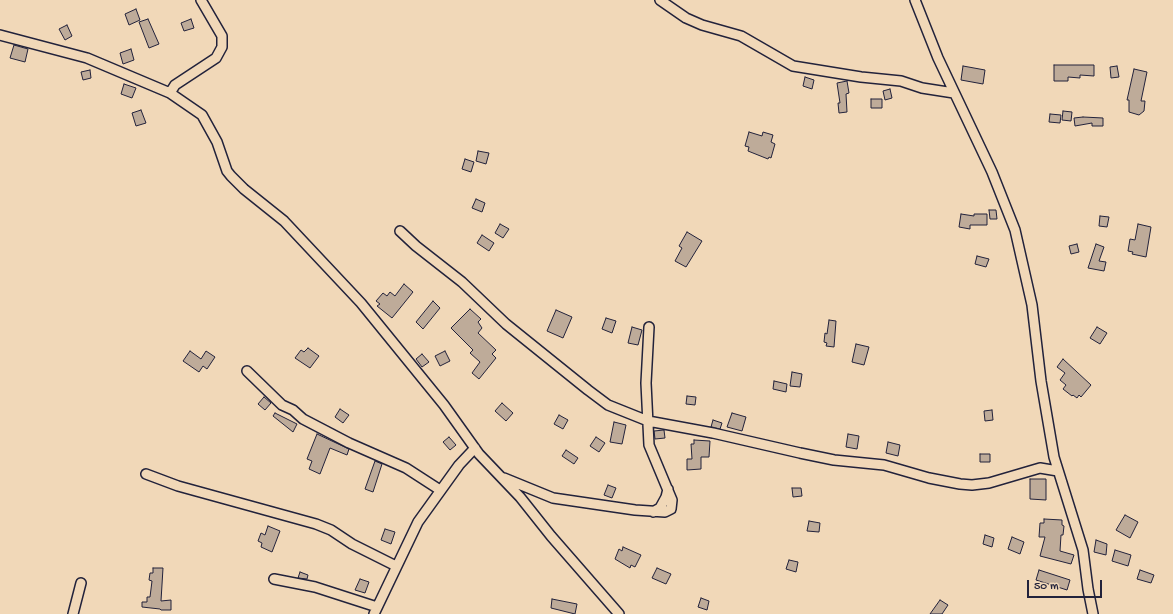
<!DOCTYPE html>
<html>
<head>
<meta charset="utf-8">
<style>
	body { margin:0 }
	#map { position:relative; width:1173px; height:614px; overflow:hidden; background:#f1d8b8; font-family:"Gochi Hand",sans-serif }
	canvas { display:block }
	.scale { position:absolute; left:1027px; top:580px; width:75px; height:18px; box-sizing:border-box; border:2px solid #22223b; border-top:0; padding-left:5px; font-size:12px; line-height:14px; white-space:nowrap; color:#22223b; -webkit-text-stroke:3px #f1d8b8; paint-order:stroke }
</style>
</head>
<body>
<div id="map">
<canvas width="1173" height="614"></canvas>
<div class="scale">50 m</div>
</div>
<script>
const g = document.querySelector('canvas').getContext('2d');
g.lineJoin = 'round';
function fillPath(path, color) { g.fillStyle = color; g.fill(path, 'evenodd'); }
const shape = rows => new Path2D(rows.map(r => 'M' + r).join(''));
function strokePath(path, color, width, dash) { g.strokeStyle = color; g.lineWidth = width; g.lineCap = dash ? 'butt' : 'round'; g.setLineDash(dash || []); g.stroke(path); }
const building = shape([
	[136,9,140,20,129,25,125,14,136,9],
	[148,19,159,44,149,48,139,22,148,19],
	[191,19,194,28,184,31,181,23,191,19],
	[67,25,72,36,65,40,59,29,67,25],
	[14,45,28,49,25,62,10,58,14,45],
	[131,49,134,60,123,64,120,53,131,49],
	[1054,65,1094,65,1094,76,1080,75,1080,78,1068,77,1068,81,1054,81,1054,65],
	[963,66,985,70,983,84,961,80,963,66],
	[1117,66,1119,77,1111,78,1110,67,1117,66],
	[1134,69,1147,72,1141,101,1145,101,1144,111,1139,115,1129,112,1129,100,1127,100,1134,69],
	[90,70,91,78,83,80,81,72,90,70],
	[805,77,814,80,812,89,803,86,805,77],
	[847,81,849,93,846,94,847,112,839,113,838,103,840,103,837,83,847,81],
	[124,84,136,88,132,98,121,94,124,84],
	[890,89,892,98,885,100,883,91,890,89],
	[871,99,882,99,882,108,871,108,871,99],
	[141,110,146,123,136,126,132,113,141,110],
	[1063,111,1072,112,1071,121,1062,120,1063,111],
	[1050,114,1061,115,1060,123,1049,122,1050,114],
	[1083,117,1103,118,1103,126,1092,126,1092,123,1075,126,1074,118,1083,117],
	[749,132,762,136,763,132,773,135,771,142,775,144,771,158,769,157,768,159,748,151,749,147,745,146,749,132],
	[478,151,489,153,486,164,476,161,478,151],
	[465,159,474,162,471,172,462,169,465,159],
	[476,199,485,203,482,212,472,208,476,199],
	[989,210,996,210,997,219,990,219,989,210],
	[961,214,974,216,974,214,987,214,987,225,970,225,970,229,959,227,961,214],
	[1100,216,1109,217,1107,227,1099,226,1100,216],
	[500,224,509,229,503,238,495,233,500,224],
	[1138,224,1151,227,1146,257,1132,254,1133,252,1128,251,1130,239,1135,240,1138,224],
	[687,232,702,241,686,267,675,261,682,248,679,246,687,232],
	[482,235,494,243,489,251,477,243,482,235],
	[1077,244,1079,252,1071,254,1069,246,1077,244],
	[1096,244,1104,247,1099,261,1106,262,1104,271,1088,268,1096,244],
	[977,256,989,259,986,267,975,264,977,256],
	[404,284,413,292,392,318,377,306,380,304,376,301,383,293,387,296,390,292,395,296,404,284],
	[433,301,440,308,423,329,416,322,433,301],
	[470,309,481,319,478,322,482,328,478,333,496,350,492,354,496,358,479,379,472,373,480,362,470,353,473,350,451,328,470,309],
	[556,310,572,317,563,338,547,331,556,310],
	[606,318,616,321,612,333,602,329,606,318],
	[829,320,836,321,834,347,826,346,827,343,824,342,825,333,827,334,829,320],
	[632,327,642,330,638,345,628,343,632,327],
	[1097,327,1107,333,1100,344,1090,338,1097,327],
	[856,344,869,347,864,365,852,362,856,344],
	[308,348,319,356,310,368,295,358,301,350,304,352,308,348],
	[190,351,201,359,206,351,215,357,207,369,203,366,199,372,183,361,190,351],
	[445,351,450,361,440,366,435,356,445,351],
	[422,354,429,362,422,367,416,359,422,354],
	[1063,359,1091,385,1081,397,1079,395,1077,398,1073,395,1072,396,1063,389,1066,385,1060,380,1065,373,1057,367,1063,359],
	[792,372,802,374,800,387,790,386,792,372],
	[774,381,787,384,786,392,773,389,774,381],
	[687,396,696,397,695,405,686,404,687,396],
	[264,397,271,403,265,410,258,404,264,397],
	[502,403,513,413,506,421,495,411,502,403],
	[340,409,349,415,343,423,335,417,340,409],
	[992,410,993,420,985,421,984,411,992,410],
	[275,413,297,424,293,432,273,416,275,413],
	[732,413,746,417,742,431,727,427,732,413],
	[559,415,568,420,563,429,554,424,559,415],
	[713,420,722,423,720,429,711,427,713,420],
	[614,422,626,425,622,444,610,442,614,422],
	[664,430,665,438,655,439,654,431,664,430],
	[317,434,349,449,347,455,330,448,320,474,309,469,312,461,307,459,317,434],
	[848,434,859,436,857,449,846,447,848,434],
	[449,437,456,445,450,450,443,442,449,437],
	[596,437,605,443,599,452,590,446,596,437],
	[694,440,710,441,709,457,701,457,701,469,687,470,687,459,692,459,691,444,694,444,694,440],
	[888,442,900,445,898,456,886,453,888,442],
	[566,450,578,458,574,464,562,456,566,450],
	[980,454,990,454,990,462,980,462,980,454],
	[375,461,382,464,373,492,365,489,375,461],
	[1030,479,1046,479,1046,500,1030,499,1030,479],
	[608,485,616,488,612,498,604,495,608,485],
	[792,488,801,488,802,496,793,497,792,488],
	[1125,515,1138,522,1130,538,1116,530,1125,515],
	[1044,519,1062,520,1062,525,1064,526,1063,535,1061,535,1060,551,1074,555,1071,564,1040,556,1045,537,1039,537,1040,523,1044,523,1044,519],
	[809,521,820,523,819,532,807,531,809,521],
	[268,526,280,531,272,552,261,547,262,543,258,541,261,533,265,535,268,526],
	[385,529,395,532,391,544,381,540,385,529],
	[985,535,994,538,992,547,983,544,985,535],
	[1012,537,1024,542,1020,554,1008,549,1012,537],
	[1096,540,1107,544,1106,555,1094,552,1096,540],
	[623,547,641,555,635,567,631,565,630,568,615,559,619,549,622,551,623,547],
	[1115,550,1131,555,1128,566,1112,561,1115,550],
	[789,560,798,562,796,572,786,569,789,560],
	[153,568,163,568,161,601,171,600,171,610,161,610,160,609,142,607,142,602,147,602,147,597,150,597,152,581,149,580,150,573,153,573,153,568],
	[657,568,671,574,666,584,652,578,657,568],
	[1039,570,1070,580,1067,590,1036,580,1039,570],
	[1140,570,1154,575,1151,583,1137,579,1140,570],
	[300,572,308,575,307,579,298,578,300,572],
	[360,579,369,582,365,593,355,590,360,579],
	[701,598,709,601,707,610,698,607,701,598],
	[552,599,577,604,575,614,551,608,552,599],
	[940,600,948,605,942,614,930,614,940,600]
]);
const minor = shape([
	[660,0,686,18,702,25,741,36,793,66,861,77,901,81,922,88,954,93],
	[915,0,938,58,992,172,1015,230,1032,305,1041,381,1054,457,1083,550,1088,589,1093,614],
	[0,35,87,58,170,93,202,115,217,142,227,171,231,176,244,189,284,221,361,303,444,405,479,454,520,497,551,536,619,614],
	[170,93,175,85,216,58,222,47,222,36,201,0],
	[400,231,416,246,462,282,506,324,588,390,608,405,648,421,713,433,800,453,834,460,884,465,929,478,960,484,972,485,989,483,1040,468,1058,471],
	[247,371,282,405,293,410,303,419,349,443,406,468,440,490],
	[146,474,178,486,316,524,331,530,352,544,396,566],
	[504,478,553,498,635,510,665,512,671,509,672,500,649,445,646,383,649,327],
	[653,512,660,508,666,497,668,489],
	[274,579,315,587,377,607],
	[73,614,81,583],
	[374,614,418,522,459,465,475,448]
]);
fillPath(building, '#beab99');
strokePath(building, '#22223b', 1);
strokePath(minor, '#22223b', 12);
strokePath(minor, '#f1d8b8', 9);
</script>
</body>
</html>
